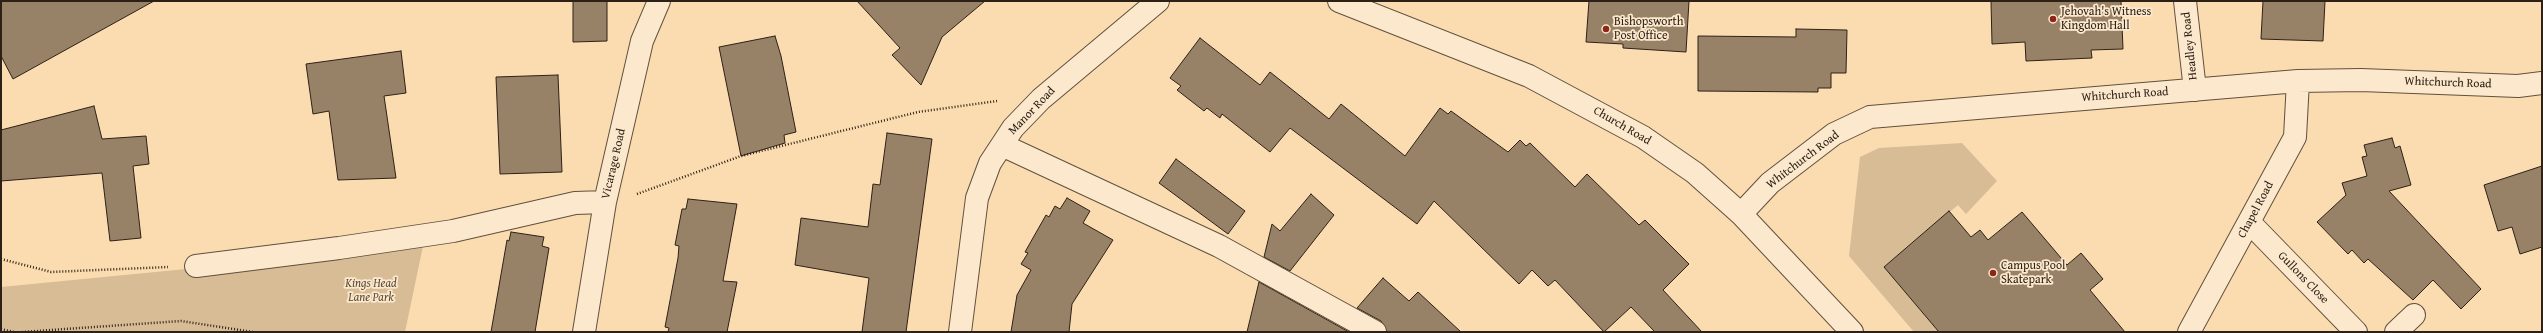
<!DOCTYPE html>
<html>
<head>
<meta charset="utf-8">
<style>
	body { margin:0 }
	#map { position:relative; width:2543px; height:333px; overflow:hidden; background:#fadcb0; font-family:"Gentium Book Plus",serif }
	canvas { display:block }
	.frame { position:absolute; inset:0; border:2px solid #2d2117; pointer-events:none }
</style>
</head>
<body>
<div id="map">
<canvas width="2543" height="333"></canvas>
<div class="frame"></div>
</div>
<script>
const g = document.querySelector('canvas').getContext('2d');
g.lineJoin = 'round';
function fillPath(path, color) { g.fillStyle = color; g.fill(path, 'evenodd'); }
const shape = rows => new Path2D(rows.map(r => 'M' + r).join(''));
function strokePath(path, color, width, dash) { g.strokeStyle = color; g.lineWidth = width; g.lineCap = dash ? 'butt' : 'round'; g.setLineDash(dash || []); g.stroke(path); }
function write(font, color, halo, rows, align = 'center') {
  g.font = font + ' "Gentium Book Plus",serif'; g.lineWidth = 3.5; g.setLineDash([]); g.textBaseline = 'middle'; g.strokeStyle = halo; g.fillStyle = color; for (const [text, x, y, turn = 0] of rows) {
    g.save(); g.translate(x, y); g.rotate((+turn || 0) * Math.PI / 180); g.textAlign = isNaN(turn) ? turn : align; if (halo) g.strokeText(text, 0, 0); g.fillText(text, 0, 0); g.restore();
  }
}
const green = shape([
	[1962,143,1997,181,1966,214,1958,205,1884,267,1939,332,1914,332,1849,256,1860,157,1879,148],
	[423,246,405,332,1,332,1,287]
]);
const building = shape([
	[1,1,154,1,13,79,1,56,1,1],
	[573,1,607,1,607,41,573,42,573,1],
	[857,1,985,1,942,37,921,85,892,55,900,48,857,1],
	[1589,1,1689,1,1686,52,1623,48,1623,44,1586,42,1589,1],
	[1991,1,2121,1,2123,49,2091,50,2092,58,2026,61,2025,42,1992,44,1991,1],
	[2263,1,2325,1,2323,41,2261,39,2263,1],
	[1796,29,1847,30,1846,73,1831,73,1831,88,1818,88,1818,92,1698,91,1698,36,1796,37,1796,29],
	[775,36,781,56,796,132,784,135,785,143,741,156,719,47,775,36],
	[1200,38,1260,85,1270,72,1329,119,1341,104,1405,156,1440,108,1448,114,1451,111,1508,152,1520,140,1526,146,1530,143,1575,187,1587,174,1639,225,1645,220,1689,264,1663,290,1702,332,1655,332,1631,307,1604,332,1555,280,1548,286,1532,270,1519,284,1434,201,1417,224,1290,128,1270,152,1222,114,1220,118,1207,108,1204,111,1177,90,1181,86,1170,78,1200,38],
	[401,51,406,93,384,96,396,178,338,180,329,111,313,114,306,64,401,51],
	[558,75,562,172,500,174,496,77,558,75],
	[94,106,102,139,146,136,149,164,133,166,141,238,110,241,102,173,1,181,1,130,94,106],
	[887,133,932,139,906,332,862,332,869,278,795,265,801,218,868,227,873,184,880,185,887,133],
	[2392,138,2395,148,2400,146,2411,185,2389,191,2481,289,2461,309,2433,280,2413,300,2368,259,2364,263,2352,250,2348,254,2317,222,2346,195,2342,183,2367,176,2362,157,2367,156,2364,145,2392,138],
	[1176,159,1245,211,1228,234,1159,183,1176,159],
	[2542,166,2542,247,2520,254,2512,227,2498,231,2484,185,2542,166],
	[1311,194,1334,215,1290,271,1264,257,1272,224,1280,231,1311,194],
	[1067,198,1090,211,1083,223,1113,240,1072,304,1069,332,1011,332,1017,295,1031,270,1021,264,1028,253,1025,252,1046,215,1049,217,1055,206,1060,209,1067,198],
	[688,199,737,204,723,281,737,282,727,332,668,332,669,328,665,327,678,258,679,246,675,245,682,209,686,209,688,199],
	[1949,211,1971,237,1980,230,1988,240,2022,212,2067,265,2081,253,2103,279,2090,290,2125,332,1939,332,1884,267,1949,211],
	[511,232,544,237,542,246,549,248,535,332,491,332,507,240,509,241,511,232],
	[1383,278,1409,301,1418,292,1461,332,1387,332,1381,321,1357,308,1383,278],
	[1259,282,1349,332,1247,332,1259,282]
]);
const path = shape([
	[637,194,741,156,918,112,997,101],
	[1,259,51,272,168,267],
	[1,329,14,332],
	[22,332,181,321,253,332]
]);
const minor = shape([
	[1339,1,1529,76,1643,137,1695,173,1741,214,1852,332],
	[2185,1,2195,90],
	[1002,145,1219,246,1375,332],
	[1741,214,1770,183,1834,134,1870,117,2298,81,2361,80,2518,86,2542,83],
	[2250,223,2356,332],
	[196,266,339,248,453,231,575,203,605,202],
	[584,332,605,202,642,41,659,1],
	[960,332,977,198,990,163,1013,128,1041,99,1158,1],
	[2189,332,2295,137,2298,81],
	[2396,332,2414,315]
]);
const markers = [
	[2053,19,4,"#8f2418"],
	[1606,29,4,"#8f2418"],
	[1993,273,4,"#8f2418"]
];
const poiNames = [
	["Jehovah's Witness",2061,12],
	["Kingdom Hall",2061,26],
	["Bishopsworth",1614,22],
	["Post Office",1614,36],
	["Campus Pool",2001,266],
	["Skatepark",2001,280]
];
const streetNames = [
	["Headley Road",2190,46,-96],
	["Whitchurch Road",2448,83,2],
	["Whitchurch Road",2125,95,-4],
	["Manor Road",1032,111,-46],
	["Church Road",1622,126,30],
	["Whitchurch Road",1803,160,-37],
	["Vicarage Road",614,164,-77],
	["Chapel Road",2256,210,-62],
	["Gullons Close",2303,278,46]
];
const parkNames = [
	["Kings Head",371,284],
	["Lane Park",371,298]
];
fillPath(green, '#d7bc96');
fillPath(building, '#988267');
strokePath(building, '#2d2117', 1);
strokePath(minor, '#60503d', 24);
strokePath(path, '#2d2117', 2.5, [1, 2]);
strokePath(minor, '#fce8cc', 22);
for (const [x, y, r, color] of markers) { const dot = new Path2D(); dot.arc(x, y, r, 0, 2 * Math.PI); g.fillStyle = color; g.fill(dot); strokePath(dot, '#fce8cc', 1.5); }
write('12px', '#2d2117', '#fce8cc', poiNames, 'left');
write('12px', '#2d2117', '#fce8cc', streetNames);
write('italic 12px', '#584837', '#fce8cc', parkNames);
</script>
</body>
</html>
